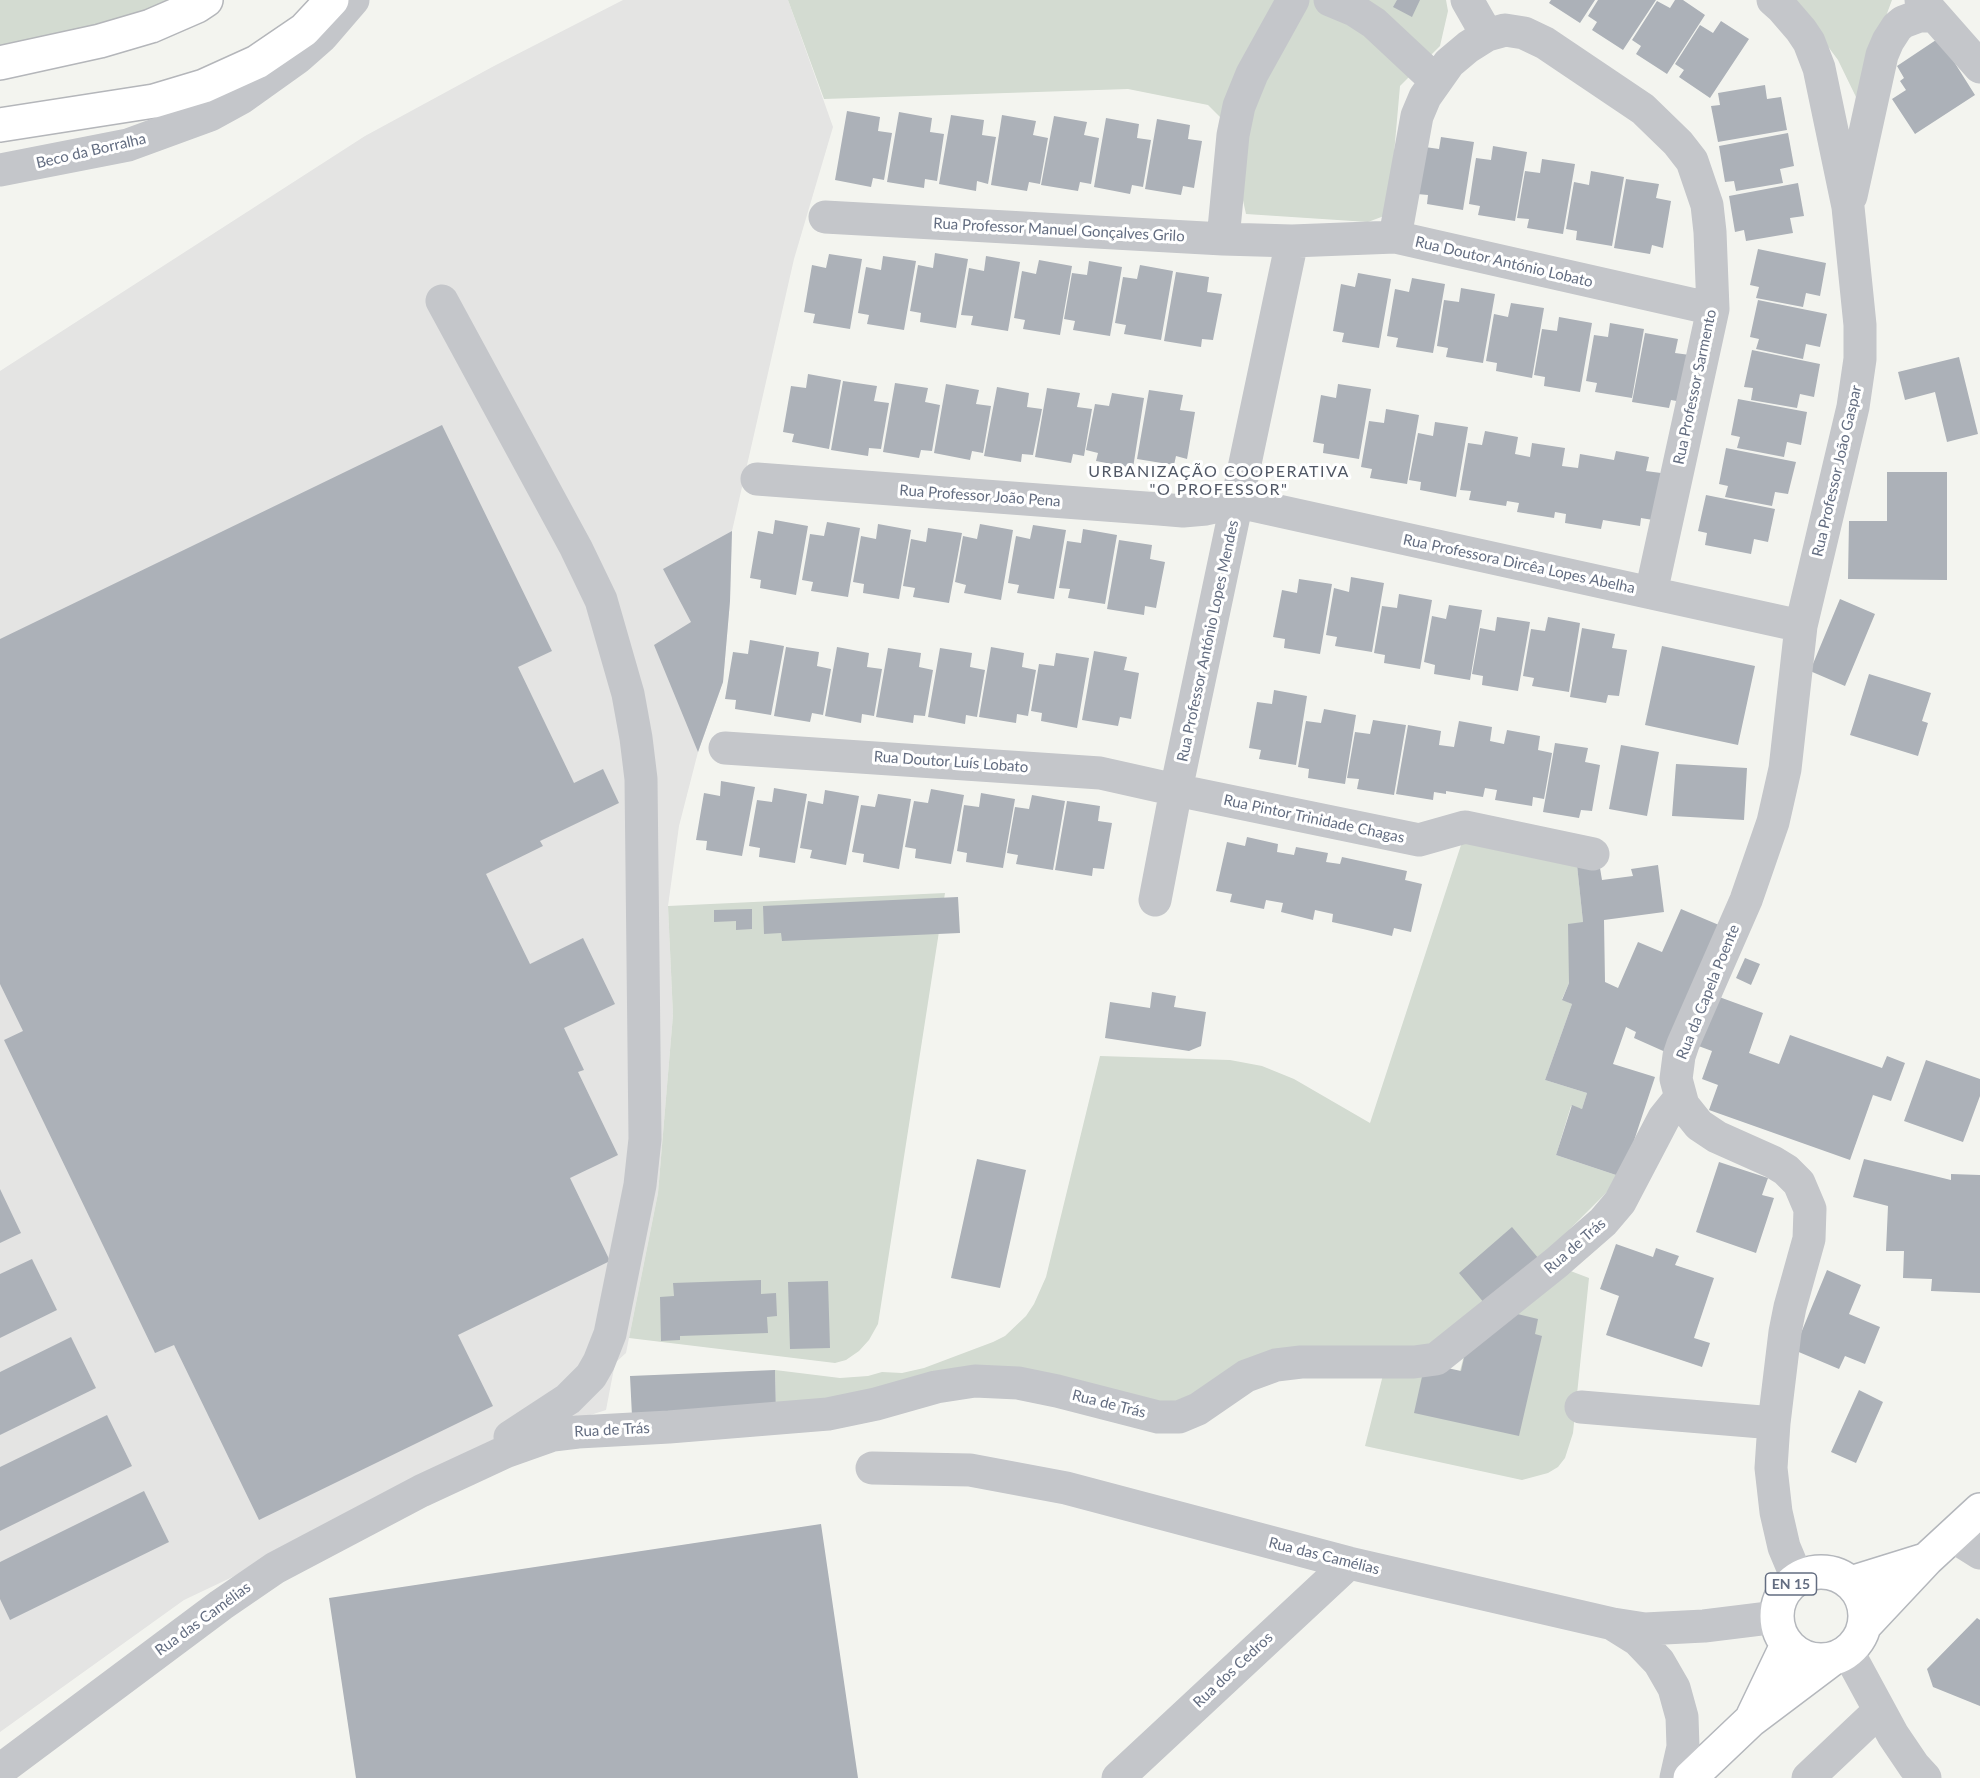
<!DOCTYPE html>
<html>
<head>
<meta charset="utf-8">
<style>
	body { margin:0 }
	canvas { display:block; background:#f3f4ef }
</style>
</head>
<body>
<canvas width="1980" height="1778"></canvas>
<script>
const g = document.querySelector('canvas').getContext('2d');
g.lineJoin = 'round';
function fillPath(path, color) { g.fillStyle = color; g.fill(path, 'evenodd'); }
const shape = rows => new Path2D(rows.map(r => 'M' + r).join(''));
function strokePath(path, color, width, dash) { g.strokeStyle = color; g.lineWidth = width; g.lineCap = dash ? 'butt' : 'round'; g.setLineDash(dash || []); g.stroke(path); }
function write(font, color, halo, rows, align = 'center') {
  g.font = font + ' Lato,sans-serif'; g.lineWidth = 6; g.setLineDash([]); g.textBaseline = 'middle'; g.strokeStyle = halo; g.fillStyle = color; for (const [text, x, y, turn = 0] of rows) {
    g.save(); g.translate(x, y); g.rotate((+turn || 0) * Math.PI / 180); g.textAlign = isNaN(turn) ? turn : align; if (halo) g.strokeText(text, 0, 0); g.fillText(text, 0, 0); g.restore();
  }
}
const built = shape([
	[623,0,788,0,833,127,794,259,732,531,730,601,723,682,698,752,679,826,668,906,673,1015,658,1193,626,1353,615,1363,606,1410,540,1431,184,1600,0,1732,0,371,365,136,494,66]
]);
const green = shape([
	[0,0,169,0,151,11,0,50],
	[788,0,1446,0,1448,11,1440,46,1400,86,1393,165,1384,216,1368,222,1246,214,1226,123,1208,105,1128,89,824,99],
	[1787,0,1892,0,1856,97,1838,60,1809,21],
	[1462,842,1577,865,1583,922,1569,983,1562,999,1572,1004,1545,1080,1587,1093,1582,1109,1571,1106,1556,1155,1622,1177,1570,1229,1546,1265,1432,1357,1265,1355,1175,1411,1051,1384,776,1411,775,1370,840,1378,868,1376,882,1372,902,1373,924,1368,993,1342,1005,1336,1026,1316,1034,1304,1046,1277,1100,1056,1230,1060,1262,1066,1294,1079,1370,1123],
	[945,893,878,1324,869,1340,859,1351,846,1360,835,1363,629,1338,658,1193,673,1015,668,906],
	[1560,1267,1589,1278,1573,1433,1565,1458,1558,1467,1548,1473,1522,1480,1365,1446,1384,1371,1460,1371,1468,1340]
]);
const building = shape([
	[1397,0,1420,0,1412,17,1393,7],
	[1551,0,1595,0,1580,23,1549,3],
	[1598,0,1656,0,1623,50,1592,30,1597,22,1588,16],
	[1675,0,1683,0,1705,15,1667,74,1636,54,1641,46,1632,40,1657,1,1670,8],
	[1721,21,1749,39,1710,98,1679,77,1684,70,1675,64,1700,25,1713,33],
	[1939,38,1975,95,1915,134,1892,99,1906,90,1900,81,1904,78,1897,66],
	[1765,85,1767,99,1781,97,1787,130,1718,142,1711,106,1720,105,1718,93],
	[847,111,880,117,878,131,892,133,884,180,873,178,871,187,835,180],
	[899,112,932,118,930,132,944,134,937,181,925,179,924,188,887,182],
	[951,115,984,120,982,135,996,137,988,184,977,181,976,191,939,184],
	[1002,115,1036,121,1033,135,1048,138,1040,184,1029,182,1027,191,991,185],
	[1054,116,1087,122,1084,135,1099,138,1091,184,1080,182,1078,191,1041,185],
	[1106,118,1139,124,1137,138,1151,140,1143,187,1132,185,1130,194,1094,187],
	[1157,119,1190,125,1188,139,1202,141,1194,188,1183,186,1181,195,1145,189],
	[1788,133,1794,166,1780,169,1783,183,1736,191,1734,181,1725,182,1719,146],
	[1441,137,1474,142,1463,210,1427,204,1428,195,1417,194,1425,147,1439,149],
	[1493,146,1527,152,1515,221,1478,215,1480,206,1469,204,1476,158,1491,160],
	[1542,159,1575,164,1563,234,1527,228,1529,219,1517,218,1525,171,1540,173],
	[1591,171,1624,177,1612,246,1576,240,1577,231,1566,229,1574,182,1589,185],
	[1626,179,1659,184,1656,198,1671,201,1663,248,1652,245,1650,254,1614,248],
	[1798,183,1804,216,1790,218,1793,233,1746,241,1744,230,1735,232,1729,196],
	[1758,249,1826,263,1820,296,1806,293,1803,307,1756,298,1759,287,1750,285],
	[935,253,968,259,956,328,920,322,921,313,910,311,918,265,933,268],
	[829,254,862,259,850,329,813,323,815,314,804,312,812,265,826,268],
	[883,256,916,261,904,330,867,324,869,315,858,313,866,267,881,270],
	[986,256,1020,262,1008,331,971,325,973,316,961,315,969,268,984,271],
	[1039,260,1072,266,1060,335,1023,329,1025,320,1014,318,1022,271,1036,274],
	[1089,261,1122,267,1110,336,1073,330,1075,321,1064,319,1072,273,1087,275],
	[1140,265,1173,271,1161,340,1124,334,1126,325,1115,323,1123,277,1137,279],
	[1176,272,1209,277,1207,292,1222,294,1213,340,1202,339,1201,347,1164,341],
	[1358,273,1391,279,1379,348,1342,342,1344,333,1333,331,1341,284,1355,287],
	[1412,278,1445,284,1433,353,1396,347,1398,338,1387,336,1395,289,1409,292],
	[1461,288,1495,294,1483,363,1446,357,1448,348,1437,346,1444,300,1459,302],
	[1758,300,1827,314,1820,347,1806,344,1803,359,1756,349,1759,339,1750,337],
	[1511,303,1544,308,1532,378,1496,371,1497,363,1486,361,1494,314,1508,317],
	[1559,317,1592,323,1580,392,1544,386,1545,377,1534,375,1542,329,1557,331],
	[1610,323,1644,329,1632,398,1595,392,1597,383,1586,381,1594,335,1608,337],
	[1645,333,1678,339,1675,353,1690,355,1682,402,1671,400,1669,408,1632,402],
	[1752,350,1820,364,1814,397,1800,394,1797,408,1751,400,1753,388,1744,387],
	[1959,357,1978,434,1947,442,1935,392,1905,400,1898,372],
	[808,374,841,380,829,449,792,442,794,434,783,432,791,386,806,388],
	[843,381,877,386,874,401,889,403,881,449,869,448,868,456,831,450],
	[895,383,928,388,925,402,940,405,932,451,921,450,919,458,883,452],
	[946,384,979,390,976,404,991,406,983,453,972,451,970,460,934,453],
	[1338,384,1371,389,1359,459,1323,453,1324,444,1313,442,1321,395,1336,398],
	[997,387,1029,393,1027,407,1042,409,1033,455,1022,454,1021,462,984,456],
	[1047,388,1080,393,1077,407,1092,409,1084,456,1073,454,1071,463,1035,457],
	[1149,390,1183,395,1180,410,1195,412,1187,459,1176,456,1174,465,1137,459],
	[1112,393,1144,398,1133,468,1096,461,1098,453,1086,450,1095,404,1109,406],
	[1738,399,1807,412,1801,445,1787,442,1784,457,1737,448,1740,437,1731,435],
	[1386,409,1419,415,1407,484,1370,478,1372,469,1361,467,1369,421,1384,423],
	[1435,422,1468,427,1456,497,1420,490,1421,482,1409,480,1418,433,1433,436],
	[442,425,552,651,518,667,574,783,603,769,619,803,540,841,543,846,486,874,530,964,583,938,615,1004,564,1028,584,1070,578,1072,618,1155,570,1178,610,1261,458,1335,493,1406,259,1520,174,1345,155,1353,4,1040,23,1031,0,984,0,639],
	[1485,431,1518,437,1515,454,1530,457,1532,443,1565,448,1562,466,1578,468,1580,454,1614,460,1616,451,1649,457,1646,471,1661,473,1653,520,1641,518,1640,526,1603,520,1601,529,1565,523,1566,514,1555,512,1554,518,1517,512,1519,503,1507,501,1506,506,1469,500,1471,491,1460,490,1468,443,1482,445],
	[1726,448,1796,462,1788,494,1775,492,1772,506,1725,497,1728,486,1719,484],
	[1887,472,1947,472,1947,580,1848,579,1849,521,1887,521],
	[1706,495,1775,509,1768,542,1754,539,1751,554,1705,545,1707,533,1698,531],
	[775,520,808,526,796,595,760,588,761,580,750,578,758,531,773,534],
	[827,522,860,528,848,597,811,591,813,582,802,580,810,534,824,536],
	[878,524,911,530,899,599,863,593,864,584,853,582,861,536,876,539],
	[980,524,1013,530,1001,600,964,593,966,585,955,582,963,536,977,539],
	[1033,525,1066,530,1054,599,1017,593,1019,585,1008,583,1016,536,1030,539],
	[928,528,962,533,949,603,913,597,915,588,903,586,911,539,926,542],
	[1083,529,1117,535,1105,604,1068,598,1070,589,1059,588,1067,541,1081,543],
	[732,531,730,601,723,682,698,752,654,645,691,622,663,569],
	[1119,540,1152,545,1150,559,1165,562,1156,608,1145,606,1144,615,1107,609],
	[1351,577,1384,583,1372,652,1335,646,1337,637,1326,635,1334,588,1349,592],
	[1299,579,1332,584,1320,654,1284,648,1285,639,1273,637,1282,590,1297,593],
	[1399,594,1432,600,1420,669,1384,663,1385,655,1374,653,1382,606,1397,608],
	[1840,599,1875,614,1845,686,1810,671],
	[1449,605,1482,610,1470,680,1434,674,1435,665,1424,662,1432,616,1446,619],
	[1497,617,1530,622,1518,691,1482,685,1483,676,1472,674,1480,628,1495,631],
	[1548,617,1580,623,1569,692,1532,686,1534,678,1523,676,1531,629,1545,631],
	[1582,628,1615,634,1612,648,1627,650,1619,696,1608,695,1606,703,1570,697],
	[750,640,784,646,771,715,735,709,736,700,725,699,733,652,748,654],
	[1662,646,1755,666,1738,745,1645,725],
	[786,647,819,652,817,666,831,669,823,715,812,713,810,722,774,716],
	[837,647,869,653,867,667,882,669,874,716,862,714,861,723,825,716],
	[991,647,1024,653,1022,667,1036,670,1028,716,1017,714,1016,723,979,717],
	[888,648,921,653,919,667,933,670,925,716,914,715,913,723,876,717],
	[940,648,972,653,970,667,985,670,977,717,966,715,965,724,928,717],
	[1094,651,1127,657,1124,670,1139,673,1131,719,1120,717,1118,726,1082,720],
	[1056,653,1089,658,1077,728,1041,721,1042,713,1031,711,1039,664,1054,666],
	[1869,674,1931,693,1922,721,1928,723,1918,756,1850,735],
	[1274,690,1307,696,1296,765,1259,759,1261,750,1249,748,1257,702,1272,704],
	[1324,709,1356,715,1345,784,1308,778,1309,769,1298,767,1306,721,1321,723],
	[1373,720,1406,725,1394,795,1357,789,1359,779,1347,778,1355,732,1370,734],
	[1459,721,1492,727,1490,741,1504,744,1507,730,1540,736,1538,750,1552,753,1544,799,1533,797,1532,806,1495,800,1497,790,1485,788,1483,797,1446,791,1446,794,1434,792,1433,800,1396,794,1408,725,1441,731,1439,745,1454,747],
	[1555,743,1588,748,1585,762,1600,765,1592,811,1581,810,1579,818,1543,812],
	[1621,745,1659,752,1647,816,1609,809],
	[1676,764,1747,768,1744,820,1672,816],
	[721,781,755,787,742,856,706,850,707,841,696,840,704,793,720,796],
	[774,788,807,794,795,863,759,857,760,848,749,846,757,800,772,802],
	[931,789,964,795,951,864,915,858,916,849,905,847,914,801,928,803],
	[825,790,859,796,846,865,810,858,812,850,800,848,808,801,823,804],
	[981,793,1015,799,1003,868,966,862,967,853,957,851,964,805,979,807],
	[878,794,911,799,899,869,863,862,864,854,852,852,861,805,875,807],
	[1032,795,1065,801,1053,870,1016,864,1018,855,1007,853,1015,807,1029,809],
	[1067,801,1100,806,1098,821,1112,823,1104,869,1093,868,1092,876,1055,870],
	[1247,837,1278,844,1277,852,1294,855,1296,847,1328,853,1326,862,1340,864,1342,857,1407,871,1405,880,1422,884,1411,932,1394,928,1392,936,1363,929,1332,922,1333,914,1315,910,1313,920,1281,912,1283,903,1266,900,1264,909,1230,902,1232,894,1216,891,1227,842,1245,846],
	[1599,862,1602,880,1633,876,1631,869,1658,865,1664,912,1604,920,1605,982,1618,988,1638,942,1662,952,1681,909,1726,928,1670,1054,1634,1038,1636,1032,1626,1027,1613,1064,1655,1077,1622,1177,1556,1155,1572,1105,1582,1109,1587,1093,1545,1080,1572,1004,1562,1000,1569,983,1568,924,1583,922,1577,865],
	[958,897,960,933,782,941,781,933,764,934,763,906],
	[752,909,752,929,736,930,736,921,714,922,714,910],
	[1745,958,1760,964,1751,985,1736,978],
	[1152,992,1176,996,1174,1007,1206,1012,1201,1046,1189,1051,1105,1038,1110,1002,1150,1008],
	[1711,994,1763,1013,1749,1053,1779,1064,1790,1035,1882,1068,1887,1056,1905,1063,1891,1101,1873,1095,1850,1160,1709,1110,1718,1085,1702,1079,1712,1051,1693,1044],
	[1926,1060,1980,1079,1980,1096,1963,1142,1904,1121],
	[977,1159,1026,1170,1000,1288,951,1278],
	[1864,1159,1951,1180,1951,1174,1980,1175,1980,1293,1931,1291,1932,1279,1903,1278,1904,1251,1886,1251,1888,1206,1853,1197],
	[1719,1162,1768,1178,1762,1195,1774,1198,1756,1253,1696,1232],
	[0,1189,21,1233,0,1243],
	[1512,1227,1539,1259,1485,1304,1459,1273],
	[1616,1244,1653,1257,1656,1248,1679,1256,1675,1265,1714,1278,1694,1338,1710,1343,1702,1367,1606,1335,1619,1296,1600,1289],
	[32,1259,57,1310,0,1338,0,1274],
	[1827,1270,1861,1285,1849,1314,1880,1327,1865,1364,1845,1356,1839,1369,1794,1350],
	[761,1280,761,1294,776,1293,777,1316,767,1317,768,1333,680,1336,680,1340,661,1341,660,1297,674,1296,673,1283],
	[828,1281,830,1348,790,1349,788,1282],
	[1505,1311,1538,1319,1535,1334,1542,1336,1519,1436,1414,1413,1425,1363,1461,1371,1468,1340],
	[71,1337,96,1388,0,1435,0,1372],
	[775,1370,776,1411,632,1416,630,1376],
	[1859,1390,1883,1402,1856,1463,1831,1452],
	[107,1415,132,1466,0,1531,0,1467],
	[144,1491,169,1542,10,1620,0,1599,0,1562],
	[821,1524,858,1778,356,1778,329,1598],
	[1977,1618,1980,1620,1980,1706,1933,1687,1927,1669]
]);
const minor = shape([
	[1330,0,1354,10,1374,23,1435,80],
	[1467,0,1487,35],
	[1773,0,1782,8,1801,30,1809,42,1819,68,1848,207,1860,325,1860,359,1853,407,1801,626,1785,769,1773,822,1746,900,1683,1044,1679,1056,1676,1079,1683,1105,1699,1125,1717,1137,1773,1162,1786,1170,1799,1183,1810,1209,1809,1239,1790,1307,1785,1332,1774,1423,1771,1468,1776,1512,1784,1547,1797,1578],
	[1921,0,1980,67],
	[0,170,128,145,210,115,241,98,297,58,322,36,353,0],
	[1851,196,1882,55,1888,41,1897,27,1903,22,1919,16,1934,16],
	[825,217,1223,239,1292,241,1395,237,1713,309],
	[1395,237,1417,116,1425,97,1449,63,1468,47,1487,35,1505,30,1524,33,1545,43,1643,109,1678,143,1692,161,1707,205,1710,232,1713,309,1651,593],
	[1223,239,1233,135,1239,106,1252,74,1293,0],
	[442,301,576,548,601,600,628,694,636,738,641,779,645,1139,640,1185,610,1334,599,1362,591,1376,568,1399,510,1437],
	[757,479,1159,509,1183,511,1206,509,1238,502,1801,626],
	[725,748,1100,773,1176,790,1419,840,1465,827,1593,854],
	[1155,900,1176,790,1292,241],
	[1581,1407,1774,1423],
	[872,1468,970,1470,1066,1488,1349,1563,1613,1624,1645,1629,1704,1626,1777,1617],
	[1953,1536,1980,1553],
	[1614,1625,1638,1640,1659,1662,1674,1688,1682,1717,1683,1747,1676,1778],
	[1848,1652,1893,1735,1914,1766,1925,1778],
	[0,1770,221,1605,275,1568,421,1491,505,1452,553,1435,578,1432,669,1427,828,1414,876,1404,936,1387,975,1381,1018,1383,1057,1391,1158,1417,1179,1417,1198,1409,1246,1376,1276,1365,1301,1362,1414,1362,1436,1359,1556,1263,1603,1222,1620,1202,1664,1118,1680,1098],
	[1118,1778,1349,1563],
	[1808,1778,1879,1711]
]);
const major = shape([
	'1777 1616a44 44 0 1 1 88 0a44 44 0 1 1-88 0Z',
	[1851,1583,1925,1560],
	[1866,1624,1927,1559,1980,1510],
	[1753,1716,1787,1645],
	[1690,1778,1751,1720,1832,1659]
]);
const highway = shape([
	[0,63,100,41,151,26,197,6,206,0],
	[0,125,154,101,204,86,257,62,304,30,332,0]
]);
const shields = [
	[1791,1584,51]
];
const shieldNames = [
	["EN 15",1791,1584]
];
const streetNames = [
	["Beco da Borralha",91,151,-13],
	["Rua Professor Manuel Gonçalves Grilo",1059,230,3],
	["Rua Doutor António Lobato",1504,262,13],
	["Rua Professor Sarmento",1695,387,-78],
	["Rua Professor João Gaspar",1837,471,-77],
	["Rua Professor João Pena",980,496,4],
	["Rua Professora Dircêa Lopes Abelha",1519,564,12],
	["Rua Professor António Lopes Mendes",1208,641,-78],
	["Rua Doutor Luís Lobato",951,762,4],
	["Rua Pintor Trinidade Chagas",1314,819,12],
	["Rua da Capela Poente",1708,992,-68],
	["Rua de Trás",1575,1246,-41],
	["Rua de Trás",1109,1404,14],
	["Rua de Trás",612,1430,-3],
	["Rua das Camélias",1324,1556,14],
	["Rua das Camélias",203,1619,-36],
	["Rua dos Cedros",1233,1670,-43]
];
const neighbourhoodNames = [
	["URBANIZAÇÃO COOPERATIVA",1219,472],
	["\"O PROFESSOR\"",1219,490]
];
fillPath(built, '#e4e4e3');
fillPath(green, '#d3dbd1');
fillPath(building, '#acb1b8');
strokePath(major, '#b4b7bc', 36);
strokePath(highway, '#b4b6ba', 36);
strokePath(minor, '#c4c6ca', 33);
strokePath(major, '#fff', 33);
strokePath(highway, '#fff', 33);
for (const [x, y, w] of shields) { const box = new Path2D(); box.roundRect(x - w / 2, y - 11, w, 22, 4.5); g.fillStyle = '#fff'; g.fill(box); strokePath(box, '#636d81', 1.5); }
write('bold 14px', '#636d81', null, shieldNames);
write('15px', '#636d81', '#fff', streetNames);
g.letterSpacing = '1.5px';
write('16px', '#515866', '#fff', neighbourhoodNames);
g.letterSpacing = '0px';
</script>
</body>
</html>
